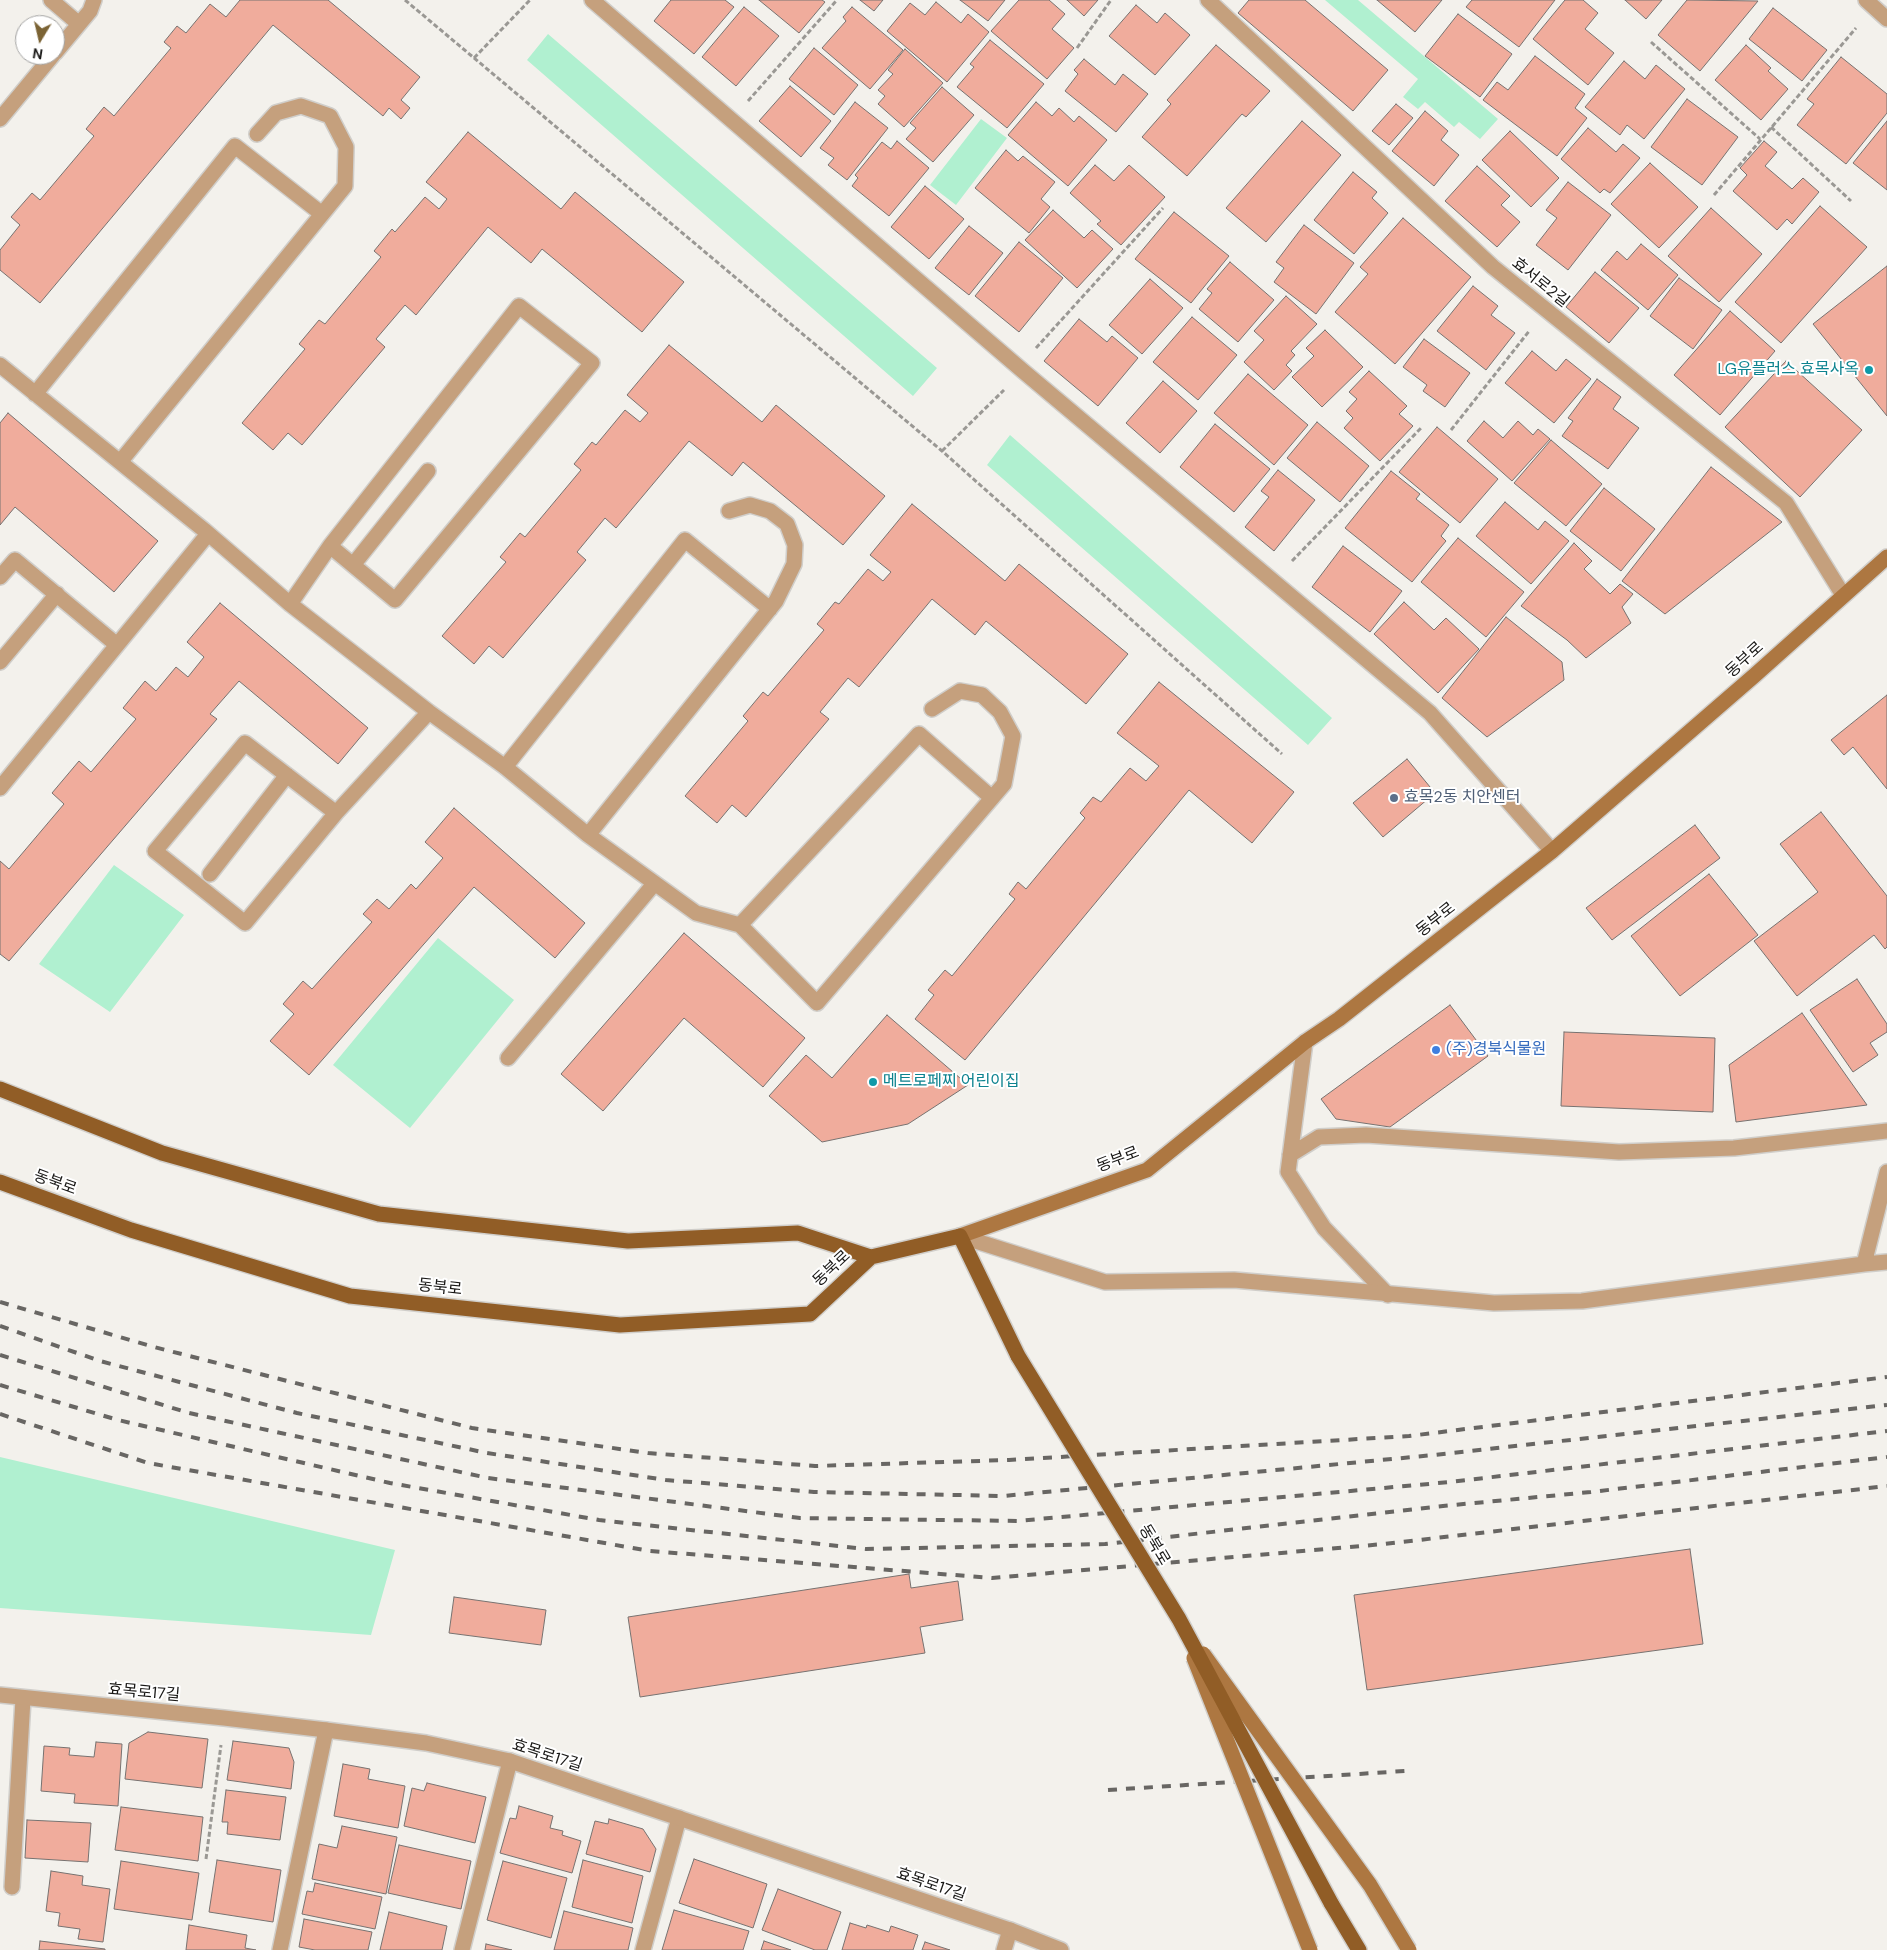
<!DOCTYPE html>
<html>
<head>
<meta charset="utf-8">
<style>
	body { margin:0 }
	#map { position:relative; width:1887px; height:1950px; overflow:hidden; background:#f3f1ec; font-family:"DM Sans",sans-serif }
	canvas { display:block }
	.north { position:absolute; left:15px; top:15px; width:50px; height:50px; box-sizing:border-box; background:#fff; border:1px solid #a3a3a2; border-radius:50%; rotate:189deg; font-size:14px; font-weight:700; line-height:20px; text-align:center; color:#191816 }
	.north::after { content:''; display:block; margin:auto; width:18px; height:22px; background:#7b6334; clip-path:polygon(50% 0,100% 100%,50% 72%,0 100%) }
</style>
</head>
<body>
<div id="map">
<canvas width="1887" height="1950"></canvas>
<div class="north">N</div>
</div>
<script>
const g = document.querySelector('canvas').getContext('2d');
g.lineJoin = 'round';
function fillPath(path, color) { g.fillStyle = color; g.fill(path, 'evenodd'); }
const shape = rows => new Path2D(rows.map(r => 'M' + r).join(''));
function strokePath(path, color, width, dash) { g.strokeStyle = color; g.lineWidth = width; g.lineCap = dash ? 'butt' : 'round'; g.setLineDash(dash || []); g.stroke(path); }
function write(font, color, halo, rows, align = 'center') {
  g.font = font + ' "DM Sans","Noto Sans KR",sans-serif'; g.lineWidth = 4; g.setLineDash([]); g.textBaseline = 'middle'; g.strokeStyle = halo; g.fillStyle = color; for (const [text, x, y, turn = 0] of rows) {
    g.save(); g.translate(x, y); g.rotate((+turn || 0) * Math.PI / 180); g.textAlign = isNaN(turn) ? turn : align; if (halo) g.strokeText(text, 0, 0); g.fillText(text, 0, 0); g.restore();
  }
}
const green = shape([
	[1325,0,1358,0,1498,119,1480,139,1459,122,1454,127,1425,102,1418,109,1403,97,1418,79],
	[548,34,937,368,913,396,527,60],
	[981,119,1007,138,956,205,930,185],
	[1010,435,1332,718,1308,745,987,465],
	[114,865,184,915,110,1012,39,964],
	[438,938,514,1000,410,1128,333,1065],
	[0,1457,395,1550,371,1635,0,1608]
]);
const building = shape([
	[240,0,328,0,420,77,401,100,410,108,401,119,389,108,383,116,273,25,40,303,0,270,0,250,20,225,11,217,32,193,40,200,94,136,86,129,104,107,114,116,171,48,164,42,177,26,186,33,210,4,226,17,240,0],
	[671,0,725,0,734,7,694,54,654,21,671,0],
	[759,0,822,0,825,2,799,33,759,0],
	[860,0,883,0,874,11,860,0],
	[960,0,1005,0,988,21,960,0],
	[1019,0,1049,0,1065,14,1052,29,1074,48,1047,79,991,31,1019,0],
	[1067,0,1098,0,1084,16,1067,0],
	[1249,0,1305,0,1388,70,1353,111,1238,13,1249,0],
	[1377,0,1442,0,1415,32,1377,0],
	[1472,0,1555,0,1519,47,1466,7,1472,0],
	[1565,0,1583,0,1598,13,1585,29,1614,53,1588,85,1533,39,1565,0],
	[1625,0,1662,0,1646,19,1625,0],
	[1687,0,1758,1,1700,71,1658,35,1687,0],
	[936,2,961,23,968,14,989,32,947,82,887,31,910,3,925,15,936,2],
	[1136,5,1157,23,1165,13,1190,35,1155,75,1109,36,1136,5],
	[744,7,779,36,736,86,702,57,744,7],
	[852,7,903,50,870,89,822,48,846,21,843,17,852,7],
	[1773,8,1827,50,1802,81,1749,39,1773,8],
	[1458,14,1512,54,1480,97,1425,56,1458,14],
	[990,40,1044,84,1007,128,957,87,974,67,970,64,990,40],
	[1216,45,1270,91,1246,117,1242,114,1187,176,1142,137,1171,104,1167,100,1216,45],
	[1746,45,1771,68,1768,71,1788,89,1761,120,1715,80,1746,45],
	[814,48,858,85,834,115,789,79,814,48],
	[905,49,943,83,904,127,878,104,885,96,878,90,893,74,888,70,905,49],
	[1535,56,1585,94,1575,108,1587,118,1557,156,1483,100,1497,82,1508,90,1535,56],
	[1841,57,1887,94,1887,113,1846,164,1797,125,1814,104,1807,99,1841,57],
	[1084,59,1115,85,1123,74,1148,94,1116,132,1065,91,1078,74,1074,70,1084,59],
	[1624,61,1645,79,1656,65,1685,89,1644,139,1627,125,1620,135,1585,107,1624,61],
	[790,86,831,121,801,157,759,121,790,86],
	[942,87,974,115,933,162,906,139,916,128,910,123,942,87],
	[1687,99,1738,137,1702,185,1651,147,1687,99],
	[855,102,888,128,847,180,828,165,834,158,820,148,855,102],
	[1036,102,1052,116,1059,108,1074,122,1079,116,1107,140,1068,186,1008,135,1036,102],
	[1396,104,1413,118,1389,145,1372,131,1396,104],
	[1425,111,1448,131,1441,140,1459,155,1434,186,1392,151,1425,111],
	[1302,121,1341,155,1266,242,1226,208,1302,121],
	[1887,121,1887,190,1853,163,1887,121],
	[1588,128,1616,152,1623,144,1640,158,1610,193,1604,189,1600,193,1561,159,1588,128],
	[1510,131,1559,178,1531,207,1482,160,1510,131],
	[468,132,561,209,575,192,684,282,642,332,542,249,531,263,488,227,416,315,405,305,376,339,385,347,302,445,288,433,273,450,242,423,305,349,299,344,319,320,325,324,381,257,374,251,392,229,395,232,425,197,439,209,447,199,426,182,468,132],
	[897,141,929,168,889,216,852,186,858,178,855,175,882,142,891,149,897,141],
	[1764,141,1777,152,1765,166,1792,189,1803,178,1819,192,1792,224,1787,219,1777,230,1733,191,1747,175,1740,168,1764,141],
	[1006,150,1018,161,1023,156,1055,182,1041,199,1050,207,1029,233,975,188,1006,150],
	[1650,163,1698,207,1659,248,1611,204,1650,163],
	[1095,165,1114,181,1129,165,1165,197,1121,245,1097,224,1101,221,1070,193,1095,165],
	[1477,166,1510,196,1501,205,1520,222,1497,247,1445,201,1477,166],
	[1353,172,1377,192,1372,198,1388,213,1354,254,1314,220,1353,172],
	[1568,182,1611,215,1568,270,1536,245,1557,218,1546,210,1568,182],
	[925,186,964,219,929,259,891,227,925,186],
	[1820,206,1867,247,1781,343,1735,302,1820,206],
	[1711,208,1762,254,1719,302,1668,256,1711,208],
	[1053,210,1084,238,1092,230,1113,249,1077,288,1025,240,1053,210],
	[1174,212,1229,256,1191,303,1135,259,1174,212],
	[1403,218,1471,277,1395,364,1335,312,1368,274,1360,267,1403,218],
	[1304,225,1354,263,1316,314,1274,282,1284,268,1276,262,1304,225],
	[969,226,1003,253,969,295,935,268,969,226],
	[1019,242,1063,278,1019,332,975,296,1019,242],
	[1641,244,1678,275,1648,310,1601,270,1617,251,1627,260,1641,244],
	[1230,262,1274,300,1238,342,1199,309,1212,293,1207,289,1230,262],
	[1887,266,1887,416,1813,324,1887,266],
	[1595,272,1639,308,1609,343,1566,307,1595,272],
	[1679,278,1722,310,1693,349,1650,316,1679,278],
	[1150,279,1183,308,1142,354,1109,325,1150,279],
	[1473,286,1498,306,1491,315,1515,333,1486,370,1437,331,1473,286],
	[1286,296,1317,324,1291,351,1295,355,1286,365,1292,371,1274,390,1244,362,1264,340,1254,331,1286,296],
	[1730,311,1775,351,1720,415,1674,375,1730,311],
	[1192,317,1237,355,1198,400,1153,362,1192,317],
	[1079,319,1107,342,1112,336,1138,358,1098,406,1044,361,1079,319],
	[1325,330,1363,367,1322,407,1292,377,1314,356,1306,348,1325,330],
	[1424,339,1470,373,1445,407,1423,391,1427,385,1403,367,1424,339],
	[669,345,762,422,776,405,885,496,843,545,743,462,732,476,689,441,616,528,605,518,577,552,586,560,503,658,489,646,474,664,442,636,506,562,500,557,520,533,525,537,581,470,574,464,592,442,596,445,625,410,640,422,648,413,627,395,669,345],
	[1532,351,1556,371,1566,359,1591,379,1554,423,1505,383,1532,351],
	[1786,361,1862,430,1800,497,1725,427,1786,361],
	[1369,371,1407,406,1399,414,1413,426,1380,461,1344,428,1353,418,1346,411,1357,399,1349,392,1369,371],
	[1248,374,1308,425,1274,465,1214,413,1248,374],
	[1597,379,1621,397,1613,409,1639,428,1608,469,1562,436,1573,421,1568,418,1597,379],
	[1163,381,1197,411,1160,453,1126,423,1163,381],
	[8,413,158,541,114,592,15,507,0,525,0,423,8,413],
	[1484,421,1503,438,1518,421,1533,435,1538,429,1550,439,1512,481,1467,441,1484,421],
	[1317,422,1369,466,1340,502,1287,458,1317,422],
	[1215,424,1270,469,1234,512,1180,467,1215,424],
	[1437,427,1498,479,1460,523,1399,472,1437,427],
	[1551,440,1602,484,1566,526,1514,483,1551,440],
	[1711,467,1782,522,1665,614,1622,581,1711,467],
	[1278,470,1315,500,1274,551,1245,527,1269,497,1261,491,1278,470],
	[1391,471,1420,494,1416,499,1449,525,1441,536,1446,541,1412,582,1345,528,1391,471],
	[1604,488,1655,529,1621,571,1570,531,1604,488],
	[1505,502,1538,530,1545,521,1569,541,1531,584,1476,536,1505,502],
	[912,504,1005,581,1019,564,1128,654,1086,704,986,621,975,635,932,599,859,687,848,678,820,712,829,719,746,817,732,805,717,823,685,796,748,721,743,716,763,692,768,696,824,630,817,624,835,602,839,604,868,569,883,581,891,572,870,555,912,504],
	[1458,538,1524,592,1486,637,1421,582,1458,538],
	[1574,543,1592,561,1584,569,1610,594,1620,584,1633,594,1622,607,1631,623,1586,658,1567,640,1521,606,1574,543],
	[1343,546,1402,591,1370,632,1312,587,1343,546],
	[1404,602,1434,630,1446,618,1479,649,1438,693,1374,634,1404,602],
	[220,603,368,728,338,764,239,681,210,714,217,719,9,961,0,954,0,861,9,869,64,804,52,793,79,761,91,772,136,719,123,708,145,681,156,691,176,667,188,677,204,657,187,642,220,603],
	[1506,617,1562,662,1564,680,1487,737,1442,698,1506,617],
	[1159,682,1294,792,1252,843,1189,790,965,1060,915,1019,934,995,928,990,945,970,952,976,1015,899,1009,894,1018,882,1026,889,1085,818,1080,813,1093,797,1101,802,1130,768,1146,781,1159,766,1117,733,1159,682],
	[1887,695,1887,789,1853,747,1844,755,1831,740,1887,695],
	[1407,759,1435,793,1383,837,1353,803,1407,759],
	[454,808,585,923,555,958,474,887,309,1075,270,1041,294,1014,283,1004,303,981,312,989,372,922,363,914,377,899,389,909,411,884,416,889,443,858,425,842,454,808],
	[1821,812,1887,896,1887,947,1885,949,1874,935,1797,996,1754,941,1818,892,1780,844,1821,812],
	[1695,825,1720,858,1612,940,1586,908,1695,825],
	[1709,874,1758,935,1680,996,1631,936,1709,874],
	[684,933,805,1038,763,1087,684,1018,603,1111,561,1074,684,933],
	[1857,979,1887,1024,1887,1032,1870,1043,1878,1055,1853,1072,1810,1010,1857,979],
	[1450,1005,1488,1056,1390,1127,1336,1119,1321,1099,1450,1005],
	[1802,1013,1867,1105,1736,1122,1729,1065,1802,1013],
	[887,1015,968,1085,908,1124,822,1142,769,1096,806,1055,832,1078,887,1015],
	[1564,1032,1715,1038,1713,1112,1561,1106,1564,1032],
	[1690,1549,1703,1644,1367,1690,1354,1595,1690,1549],
	[909,1574,911,1588,958,1581,963,1620,920,1627,925,1653,640,1697,628,1617,909,1574],
	[454,1597,546,1610,541,1645,449,1633,454,1597],
	[148,1732,208,1739,202,1788,125,1779,129,1743,148,1732],
	[233,1741,289,1748,294,1762,291,1789,227,1780,233,1741],
	[96,1742,122,1744,118,1806,74,1803,75,1794,41,1791,44,1746,70,1748,69,1755,94,1757,96,1742],
	[343,1764,370,1769,368,1779,405,1786,398,1828,334,1816,343,1764],
	[427,1783,486,1797,475,1843,404,1826,412,1788,424,1791,427,1783],
	[226,1790,286,1797,280,1840,227,1834,228,1822,222,1822,226,1790],
	[519,1806,553,1816,550,1828,563,1831,562,1835,581,1841,572,1873,500,1853,510,1818,516,1819,519,1806],
	[121,1807,203,1817,198,1861,115,1850,121,1807],
	[609,1819,643,1829,656,1849,650,1872,586,1854,595,1821,608,1824,609,1819],
	[27,1820,91,1823,88,1862,25,1858,27,1820],
	[342,1826,397,1837,386,1894,312,1879,319,1844,337,1848,342,1826],
	[399,1845,471,1861,461,1909,388,1893,399,1845],
	[694,1859,767,1884,753,1928,679,1903,694,1859],
	[217,1860,281,1870,273,1922,209,1912,217,1860],
	[583,1860,643,1876,632,1923,572,1907,583,1860],
	[121,1861,199,1873,192,1920,114,1909,121,1861],
	[503,1861,567,1878,551,1938,487,1920,503,1861],
	[51,1871,83,1876,82,1885,110,1889,103,1942,78,1939,80,1929,58,1926,60,1913,46,1911,51,1871],
	[315,1883,382,1897,375,1929,302,1914,307,1891,313,1892,315,1883],
	[778,1889,841,1912,827,1950,815,1950,762,1930,778,1889],
	[674,1910,749,1931,743,1950,662,1950,674,1910],
	[564,1911,633,1928,628,1950,554,1950,564,1911],
	[389,1912,447,1926,442,1950,380,1950,389,1912],
	[304,1919,372,1932,368,1950,315,1950,299,1947,304,1919],
	[850,1923,866,1928,867,1925,889,1932,891,1926,918,1935,913,1950,842,1950,850,1923],
	[189,1925,247,1935,245,1948,256,1950,186,1950,189,1925],
	[40,1941,105,1949,105,1950,39,1950,40,1941],
	[764,1941,791,1950,761,1950,764,1941],
	[925,1942,950,1950,922,1950,925,1942],
	[486,1944,512,1950,485,1950,486,1944]
]);
const path = shape([
	[405,0,942,451,1282,754],
	[1651,42,1760,139],
	[1077,48,1111,0],
	[474,58,530,0],
	[748,101,837,0],
	[1771,127,1851,201],
	[1714,195,1856,28],
	[1036,348,1163,208],
	[1451,430,1530,330],
	[942,451,1004,390],
	[1292,561,1422,427],
	[206,1859,221,1745]
]);
const service = shape([
	[51,0,79,24],
	[55,53,90,11,94,0],
	[0,119,53,55],
	[0,365,204,530,290,604,429,712,505,767,588,835,696,913,740,925,817,1003,1004,784,1013,736,1000,712,982,695,960,691,932,709],
	[35,394,235,146,322,214],
	[120,462,345,186,346,147,330,116,301,106,276,113,257,134],
	[353,565,428,471],
	[0,577,15,560,117,645],
	[290,604,330,546,519,306,592,363,395,600,330,546],
	[0,662,57,594],
	[505,767,685,540,770,609],
	[0,788,208,534],
	[336,813,245,743,155,851,245,923,336,813,429,712],
	[588,835,776,601,794,564,795,545,787,524,770,511,750,505,729,511],
	[210,874,287,775],
	[740,925,919,734,992,798],
	[1305,1042,1288,1172,1324,1228,1388,1295],
	[508,1058,654,884],
	[1290,1155,1319,1137,1366,1135,1619,1152,1734,1148,1887,1131],
	[12,1887,23,1699],
	[280,1950,326,1730],
	[462,1950,510,1761],
	[643,1950,679,1818],
	[1004,1950,1010,1930]
]);
const minor = shape([
	[592,0,1023,371,1430,713,1552,851],
	[1208,0,1493,267,1786,503,1843,595],
	[960,1236,1105,1282,1234,1280,1494,1303,1582,1301,1864,1264,1887,1262],
	[1864,1264,1887,1172],
	[0,1695,224,1718,326,1730,426,1743,510,1761,1010,1930,1061,1950]
]);
const tertiary = shape([
	[1866,0,1887,19]
]);
const secondary = shape([
	[960,1236,1147,1170,1305,1042,1339,1019,1552,851,1755,675,1887,557]
]);
const primary = shape([
	[0,1089,162,1153,379,1214,628,1241,798,1233,871,1257],
	[0,1182,131,1230,350,1296,620,1325,810,1314,871,1257,960,1236,1018,1356],
	[1331,1903,1359,1950]
]);
const rail = shape([
	[0,1302,154,1347,472,1428,648,1453,815,1466,1009,1460,1409,1436,1887,1377],
	[0,1326,100,1361,297,1413,487,1453,666,1480,814,1492,1003,1496,1434,1455,1887,1405],
	[0,1355,189,1413,488,1478,800,1518,1017,1521,1450,1482,1887,1431],
	[0,1385,118,1420,390,1483,599,1520,866,1549,1105,1544,1443,1506,1591,1492,1887,1457],
	[0,1414,148,1463,650,1551,992,1578,1384,1544,1887,1486],
	[1108,1790,1405,1771]
]);
const secondaryBridge = shape([
	[1203,1654,1370,1885,1409,1950],
	[1194,1658,1310,1950]
]);
const primaryBridge = shape([
	[1018,1356,1179,1619,1331,1903]
]);
const markers = [
	[1869,370,5,"#0f9aa8"],
	[1394,798,5,"#5c6f8a"],
	[1436,1050,5,"#3f7fe0"],
	[873,1082,5,"#0f9aa8"]
];
const streetNames = [
	["효서로2길",1540,283,39],
	["동부로",1745,660,-42],
	["동부로",1436,920,-38],
	["동부로",1118,1160,-21],
	["동북로",55,1183,20],
	["동북로",832,1269,-43],
	["동북로",440,1288,6],
	["동북로",1154,1545,59],
	["효목로17길",144,1693,5],
	["효목로17길",547,1756,18],
	["효목로17길",931,1885,19]
];
const cultureNames = [
	["LG유플러스 효목사옥",1859,370],
	["메트로페찌 어린이집",883,1082,"left"]
];
const serviceNames = [
	["효목2동 치안센터",1404,798]
];
const shopNames = [
	["(주)경북식물원",1446,1050]
];
fillPath(green, '#b0f0d0');
fillPath(building, '#f0ac9c');
strokePath(building, '#777270', 1);
strokePath(service, '#d0ceca', 18);
strokePath(minor, '#d0ceca', 18);
strokePath(tertiary, '#d0ceca', 18);
strokePath(secondary, '#d0ceca', 18);
strokePath(primary, '#d0ceca', 18);
strokePath(path, '#9a9894', 3, [5, 2.5]);
strokePath(service, '#c5a07d', 15);
strokePath(minor, '#c5a07d', 15);
strokePath(tertiary, '#c5a07d', 15);
strokePath(secondary, '#ad7741', 15);
strokePath(primary, '#915d26', 15);
strokePath(rail, '#686663', 4, [9, 9]);
strokePath(secondaryBridge, '#d0ceca', 18, []);
strokePath(primaryBridge, '#d0ceca', 18, []);
strokePath(secondaryBridge, '#ad7741', 15);
strokePath(primaryBridge, '#915d26', 15);
for (const [x, y, r, color] of markers) { const dot = new Path2D(); dot.arc(x, y, r, 0, 2 * Math.PI); g.fillStyle = color; g.fill(dot); strokePath(dot, '#fff', 2); }
write('16px', '#191816', '#fff', streetNames);
write('16px', '#0d838f', '#fff', cultureNames, 'right');
write('16px', '#4e5e75', '#fff', serviceNames, 'left');
write('16px', '#366cbe', '#fff', shopNames, 'left');
</script>
</body>
</html>
